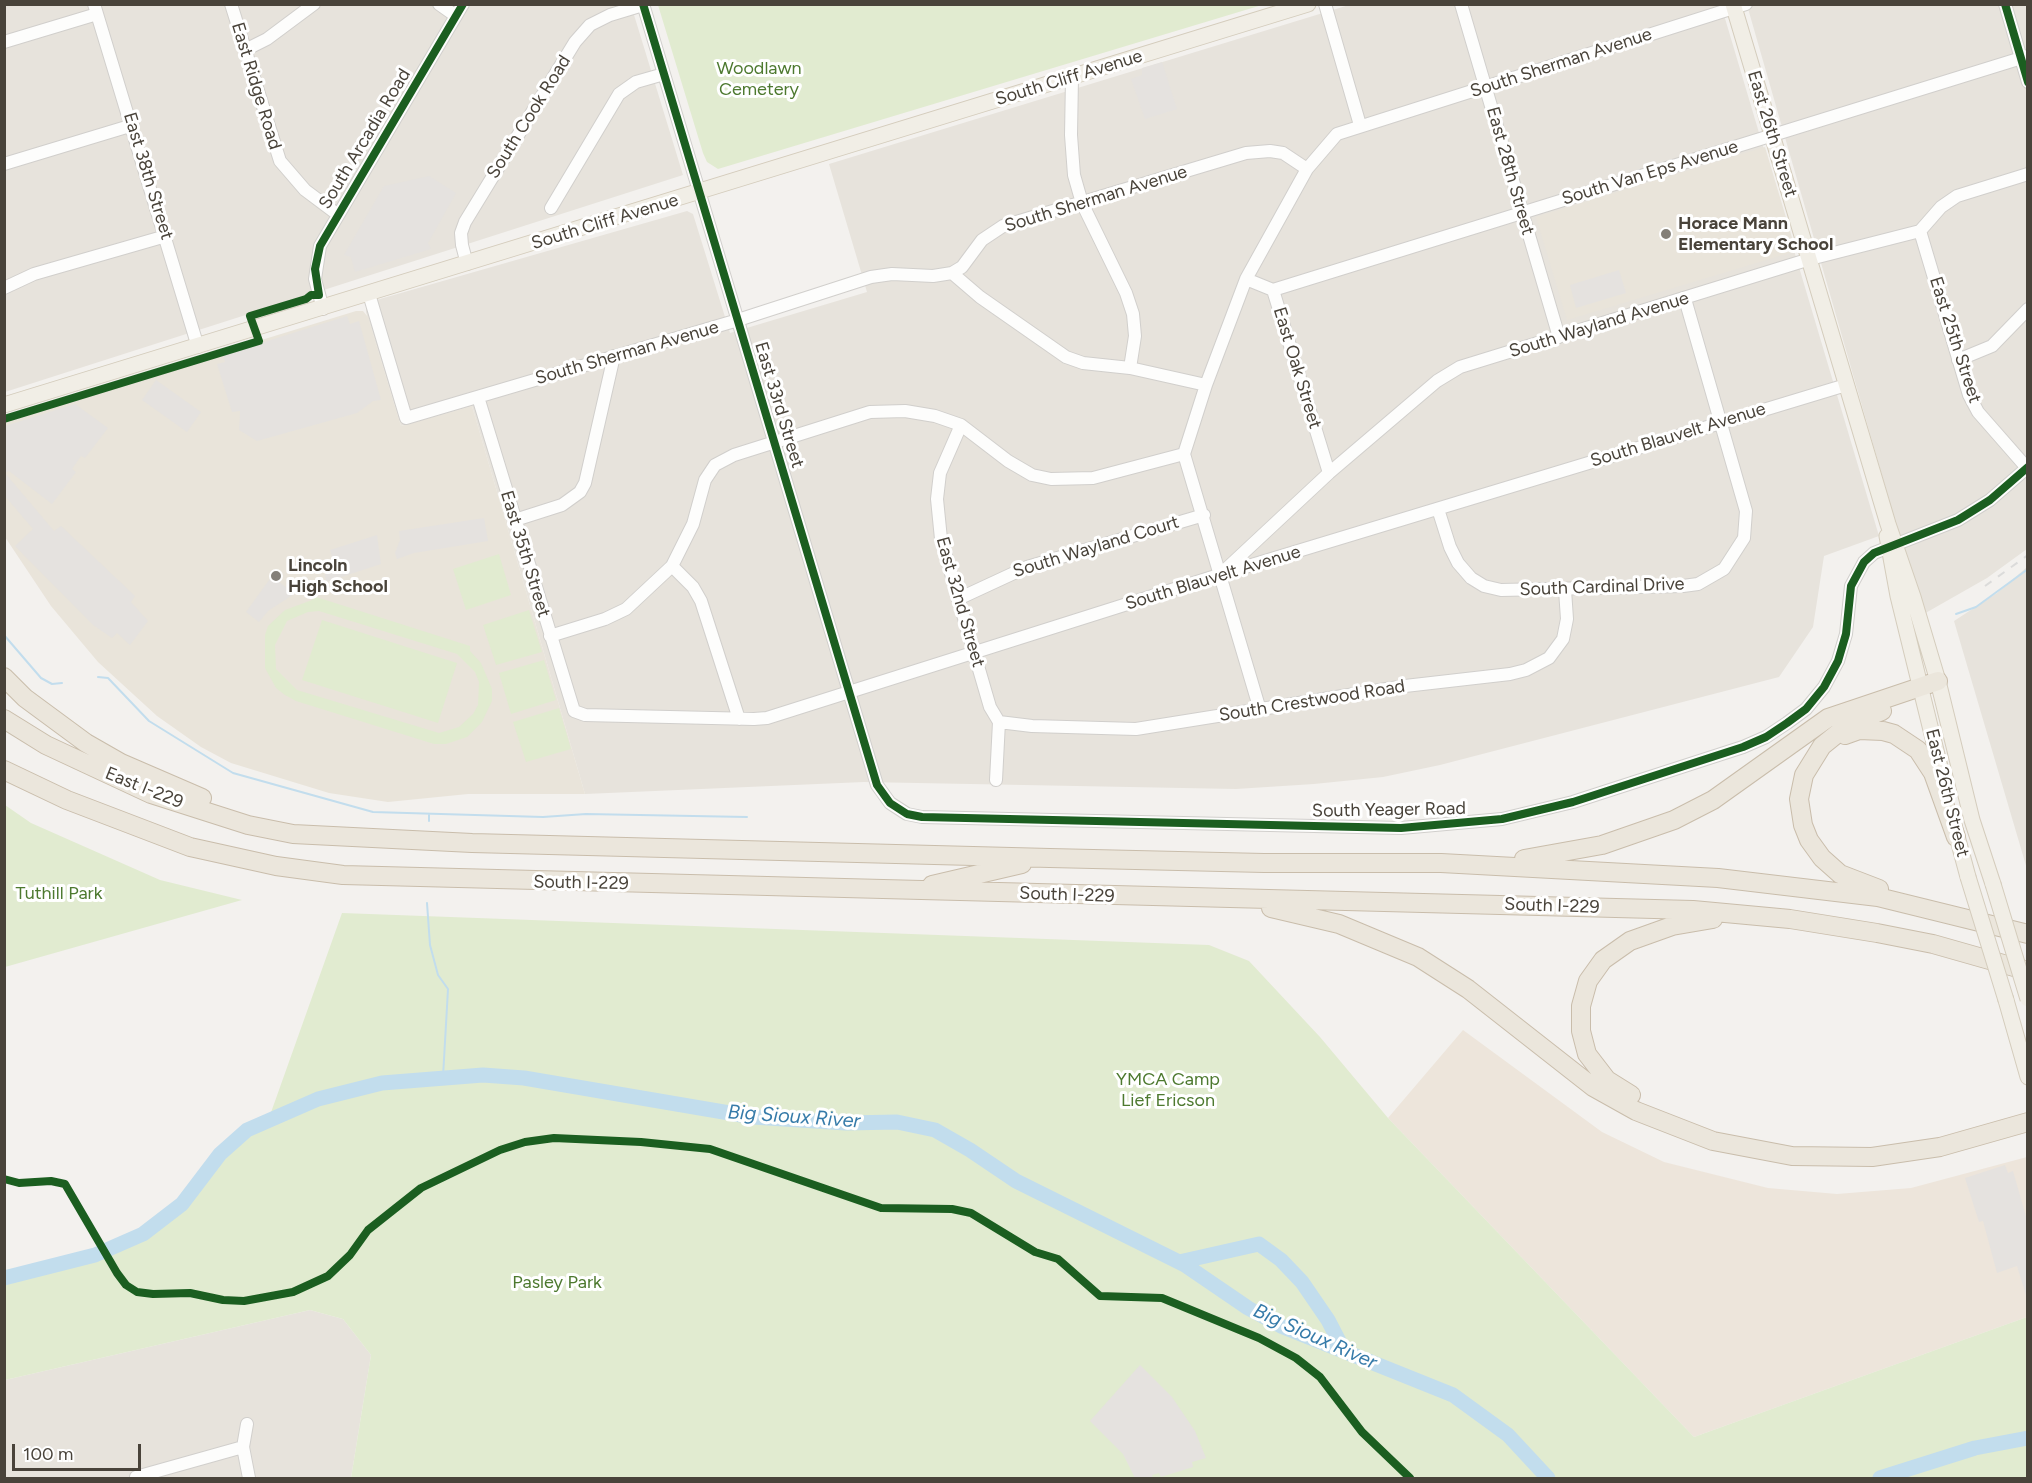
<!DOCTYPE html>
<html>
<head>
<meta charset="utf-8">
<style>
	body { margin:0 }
	#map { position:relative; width:2032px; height:1483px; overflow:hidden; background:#f3f1ee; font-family:Figtree,sans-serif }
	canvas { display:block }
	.frame { position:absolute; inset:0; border:6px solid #49433a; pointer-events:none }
	.scale { position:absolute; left:12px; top:1444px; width:129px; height:27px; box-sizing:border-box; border:3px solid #49433a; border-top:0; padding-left:8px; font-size:18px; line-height:21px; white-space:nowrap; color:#49433a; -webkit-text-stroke:4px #fff; paint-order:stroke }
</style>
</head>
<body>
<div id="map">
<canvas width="2032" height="1483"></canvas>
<div class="frame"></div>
<div class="scale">100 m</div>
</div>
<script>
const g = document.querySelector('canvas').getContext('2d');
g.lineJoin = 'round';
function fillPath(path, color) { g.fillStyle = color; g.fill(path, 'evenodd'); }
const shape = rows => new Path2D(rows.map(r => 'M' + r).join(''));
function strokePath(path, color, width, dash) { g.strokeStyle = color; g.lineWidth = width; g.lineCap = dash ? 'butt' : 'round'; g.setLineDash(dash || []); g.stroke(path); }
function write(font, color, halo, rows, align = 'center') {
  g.font = font + ' Figtree,sans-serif'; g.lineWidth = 6; g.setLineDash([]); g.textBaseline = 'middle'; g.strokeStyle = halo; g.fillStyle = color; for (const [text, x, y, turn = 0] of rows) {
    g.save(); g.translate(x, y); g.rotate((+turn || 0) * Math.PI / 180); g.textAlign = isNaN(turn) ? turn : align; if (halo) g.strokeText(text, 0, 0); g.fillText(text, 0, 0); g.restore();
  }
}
const residential = shape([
	[5,5,631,5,683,175,5,392],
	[1349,5,1721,5,1879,536,1824,556,1813,627,1779,677,1440,765,1383,777,1314,784,1236,789,864,782,585,794,472,406,401,426,366,312,366,303,687,211,693,214,730,333,867,292,829,164],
	[1747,5,2027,5,2027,549,1987,578,1922,615],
	[2027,567,2027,869,1954,621,1997,593],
	[310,1310,343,1319,371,1355,351,1478,5,1478,5,1380]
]);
const commercial = shape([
	[1463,1030,1602,1132,1664,1162,1768,1188,1837,1194,1911,1188,2027,1157,2027,1317,1694,1437,1388,1118]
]);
const education = shape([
	[1765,147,1796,251,1567,320,1536,217],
	[356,311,363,311,368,317,401,426,472,406,585,794,468,794,388,802,329,793,231,763,201,747,157,716,98,662,51,606,5,537,4,419]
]);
const green = shape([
	[658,5,658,4,1262,5,718,169,707,162,703,153],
	[499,554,511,595,466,610,453,569],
	[313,596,470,646,470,651,481,663,492,689,492,701,482,722,467,737,446,744,434,744,296,701,285,695,276,688,265,668,265,635,268,626,285,610,312,600],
	[319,611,457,654,475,672,479,682,478,705,473,714,459,727,439,733,297,690,276,669,275,645,287,621,308,612],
	[529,610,542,652,496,665,483,625],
	[322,620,457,663,438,723,302,680],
	[544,660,556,700,511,714,499,673],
	[559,708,571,749,526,762,513,722],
	[5,805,31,823,160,880,242,900,5,967],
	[342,913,1209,945,1249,961,1320,1037,1388,1118,1694,1437,2027,1317,2028,1478,351,1478,371,1355,343,1319,310,1310,5,1380,5,1278,95,1255,143,1234,182,1204,233,1140,269,1118]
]);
const parking = shape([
	[1162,62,1177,109,1145,119,1131,79,1142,75,1142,68],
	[429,176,456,193,428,243,431,249,355,272,351,257,344,255,384,186],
	[1619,270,1626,293,1576,308,1570,285],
	[347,316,350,324,359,321,381,400,373,401,357,413,257,441,239,430,240,411,232,412,217,364,225,362,223,355],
	[156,380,201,412,187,432,142,400],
	[75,404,108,428,85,458,81,456,72,469,76,472,52,504,9,471,5,473,54,531,61,526,135,596,131,602,148,621,130,645,117,633,112,638,93,625,15,546,33,529,5,496,5,426],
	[484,518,488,541,414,553,397,559,395,553,400,540,399,531],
	[377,535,381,564,326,582,325,575,333,560,330,550],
	[272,576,294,594,268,611,259,622,246,612],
	[2005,1165,2008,1173,2013,1171,2027,1220,2026,1295,2017,1266,1997,1273,1983,1221,1979,1222,1965,1178],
	[1140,1365,1172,1397,1195,1431,1206,1458,1192,1462,1193,1467,1161,1477,1159,1473,1152,1475,1153,1478,1135,1478,1123,1454,1090,1421]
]);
const stream = shape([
	[1956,614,1976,607,2028,569],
	[4,635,41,678,52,684,62,683],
	[98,677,108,678,149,721,233,773,373,812,543,817,586,814,747,817],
	[429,821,429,814],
	[427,903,430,945,438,975,448,989,443,1077]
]);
const river = shape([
	[1179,1262,1259,1244,1281,1260,1302,1282,1328,1320,1343,1349],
	[4,1278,95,1255,143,1234,182,1204,220,1154,247,1130,318,1099,382,1083,483,1075,524,1078,753,1117,846,1123,897,1122,935,1130,970,1150,1016,1181,1185,1265,1248,1308,1281,1326,1453,1395,1508,1435,1548,1478],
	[1880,1478,1975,1448,2028,1438]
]);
const minor = shape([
	[94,4,198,347],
	[231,4,280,161,305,190,337,214],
	[439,4,456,16],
	[643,4,877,785,890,803,907,814,922,817,1401,828,1502,819,1573,802,1743,747,1766,737,1787,723,1806,709,1824,687,1838,661,1846,634,1851,586,1864,562,1874,553,1958,520,1990,500,2028,467],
	[1325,4,1360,125],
	[1461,4,1559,337],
	[2005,4,2028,82],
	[4,42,97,14],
	[245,50,267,39,314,4],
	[1072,78,1071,135,1074,175,1082,203,1126,293,1133,314,1135,336,1130,368],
	[4,164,133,125],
	[551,208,619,94,636,82,664,74],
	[1920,231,1969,395,1978,412,2027,468],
	[467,264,462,245,461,233,465,222,575,42,590,25,610,15,643,5],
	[952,273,980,297,1066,357,1083,363,1130,368,1206,385],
	[1246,279,1273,290,1329,473],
	[4,288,34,274,166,236],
	[1273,290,2028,56],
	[369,294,406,418,738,320,871,277,892,274,933,276,952,273,962,267,982,240,1003,226,1246,153,1270,151,1283,153,1307,169],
	[323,309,315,279,320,246,463,4],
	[1958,360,1992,346,2028,309],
	[478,397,574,711,585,715,754,719,767,718,1222,574,1846,385],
	[961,425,940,473,937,499,941,539,990,707,999,722,996,780],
	[1184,454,1206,385,1246,279,1307,169,1337,134,1746,4],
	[1184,454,1260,710],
	[1438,509,1450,547,1458,563,1471,578,1484,586,1501,590,1683,586,1698,584,1724,569,1744,538,1746,511,1685,299],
	[515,520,562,505,580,492,585,483,614,356],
	[672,566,693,587,701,601,739,719],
	[1225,570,1329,473,1437,381,1460,367,1810,259,1920,231,1941,207,1957,196,2028,174],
	[958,599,1027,567,1204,515],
	[550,636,605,619,626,609,672,566,693,524,705,480,715,465,734,455,870,412,905,411,935,416,961,425,1008,461,1032,475,1051,479,1093,478,1184,454],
	[999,722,1032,726,1136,729,1405,686,1510,674,1526,670,1549,658,1563,639,1567,619,1565,590],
	[247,1424,243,1447,249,1478],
	[136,1477,243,1447]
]);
const major = shape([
	[1733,4,1888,524,1913,597,1938,681,1972,820,1993,884],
	[4,405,1308,4],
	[1887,536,1898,596,1945,787],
	[1954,825,1968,877],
	[2006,1000,2028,1077]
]);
const highway = shape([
	[4,677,25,698,86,743,121,763,202,798],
	[4,719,46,745,151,794,248,825,293,834,472,843,1050,858,1264,863,1441,863,1718,878,1878,897,2028,934],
	[1845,735,1859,730,1883,731,1894,734,1918,750,1933,773,1956,837],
	[4,770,67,800,190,847,276,866,343,875,1693,910,1790,919,1877,933,1933,944,2028,971],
	[1524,859,1602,845,1674,820,1713,800,1828,718,1938,681],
	[932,885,1022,864],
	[1879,889,1840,874,1822,858,1809,840,1803,825,1799,799,1804,775,1822,746,1848,725,1882,711],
	[1271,908,1339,924,1418,957,1468,989,1593,1087,1636,1111,1713,1141,1792,1156,1872,1157,1940,1147,2028,1122],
	[1631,1095,1607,1080,1587,1054,1581,1031,1581,1006,1588,981,1603,960,1630,941,1672,926,1713,919]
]);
const rail = shape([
	[1985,586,2028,555]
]);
const majorBridge = shape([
	[1968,877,2006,1000],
	[1993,884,2028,999]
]);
const cycleway = shape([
	[643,4,877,785,890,803,907,814,922,817,1401,828,1502,819,1573,802,1743,747,1766,737,1787,723,1806,709,1824,687,1838,661,1846,634,1851,586,1864,562,1874,553,1958,520,1990,500,2028,467],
	[2005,4,2028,82],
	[4,419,259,341,250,316,306,299,311,295,319,295,315,269,320,246,463,4],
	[4,1179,19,1183,51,1181,65,1184,117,1273,126,1285,137,1292,153,1294,190,1293,223,1300,244,1301,293,1292,328,1276,350,1255,368,1230,421,1188,500,1150,525,1142,554,1138,641,1142,710,1149,881,1208,952,1209,971,1213,1035,1252,1058,1259,1100,1296,1162,1298,1259,1338,1296,1358,1320,1377,1362,1432,1410,1478]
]);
const markers = [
	[1666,234,6,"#848079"],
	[276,576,6,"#848079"]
];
const streetNames = [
	["South Sherman Avenue",1561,63,-18],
	["South Cliff Avenue",1069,78,-17],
	["East Ridge Road",256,86,73],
	["South Cook Road",529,117,-58],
	["East 26th Street",1772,134,73],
	["South Arcadia Road",365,139,-59],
	["East 28th Street",1510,171,74],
	["South Van Eps Avenue",1650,173,-17],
	["East 38th Street",148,176,73],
	["South Sherman Avenue",1096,199,-17],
	["South Cliff Avenue",605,222,-17],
	["South Wayland Avenue",1599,325,-17],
	["East 25th Street",1955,340,72],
	["South Sherman Avenue",627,353,-16],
	["East Oak Street",1297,368,73],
	["East 33rd Street",779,405,73],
	["South Blauvelt Avenue",1678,435,-17],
	["South Wayland Court",1096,547,-17],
	["East 35th Street",525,554,73],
	["South Blauvelt Avenue",1213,578,-17],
	["South Cardinal Drive",1602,587,-2],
	["East 32nd Street",960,602,74],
	["South Crestwood Road",1312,701,-9],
	["East I-229",144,788,22],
	["East 26th Street",1947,793,76],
	["South Yeager Road",1389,810,-1],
	["South I-229",581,883,1],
	["South I-229",1067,895,2],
	["South I-229",1552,906,2]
];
const parkNames = [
	["Woodlawn",759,69],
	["Cemetery",759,90],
	["Tuthill Park",59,894],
	["YMCA Camp",1168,1080],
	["Lief Ericson",1168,1101],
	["Pasley Park",557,1283]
];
const poiNames = [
	["Horace Mann",1678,224],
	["Elementary School",1678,245],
	["Lincoln",288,566],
	["High School",288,587]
];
const waterNames = [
	["Big Sioux River",794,1117,4],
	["Big Sioux River",1315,1337,24]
];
fillPath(residential, '#e7e3dc');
fillPath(commercial, '#ede5db');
fillPath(education, '#e9e4da');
fillPath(green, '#e1ebd0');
fillPath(parking, '#e5e2df');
strokePath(stream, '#c2dded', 2);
strokePath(river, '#c2dded', 15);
strokePath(minor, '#d1cfcc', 14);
strokePath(major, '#d4ccbc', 17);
strokePath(highway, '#c9bdab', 20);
strokePath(minor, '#fdfdfc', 12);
strokePath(major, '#f1eee6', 15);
strokePath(highway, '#ebe6dc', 18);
strokePath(rail, '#dbdbda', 2, [8, 8]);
strokePath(majorBridge, '#d4ccbc', 17, []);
strokePath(majorBridge, '#f1eee6', 15);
strokePath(cycleway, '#1b5e20', 8);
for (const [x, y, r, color] of markers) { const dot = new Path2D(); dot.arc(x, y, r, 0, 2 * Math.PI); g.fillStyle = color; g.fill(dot); strokePath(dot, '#fff', 2); }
write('18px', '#49433a', '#fff', streetNames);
write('18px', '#4d792f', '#fff', parkNames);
write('bold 18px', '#49433a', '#fff', poiNames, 'left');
write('italic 20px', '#367ba9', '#fff', waterNames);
</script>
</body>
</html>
